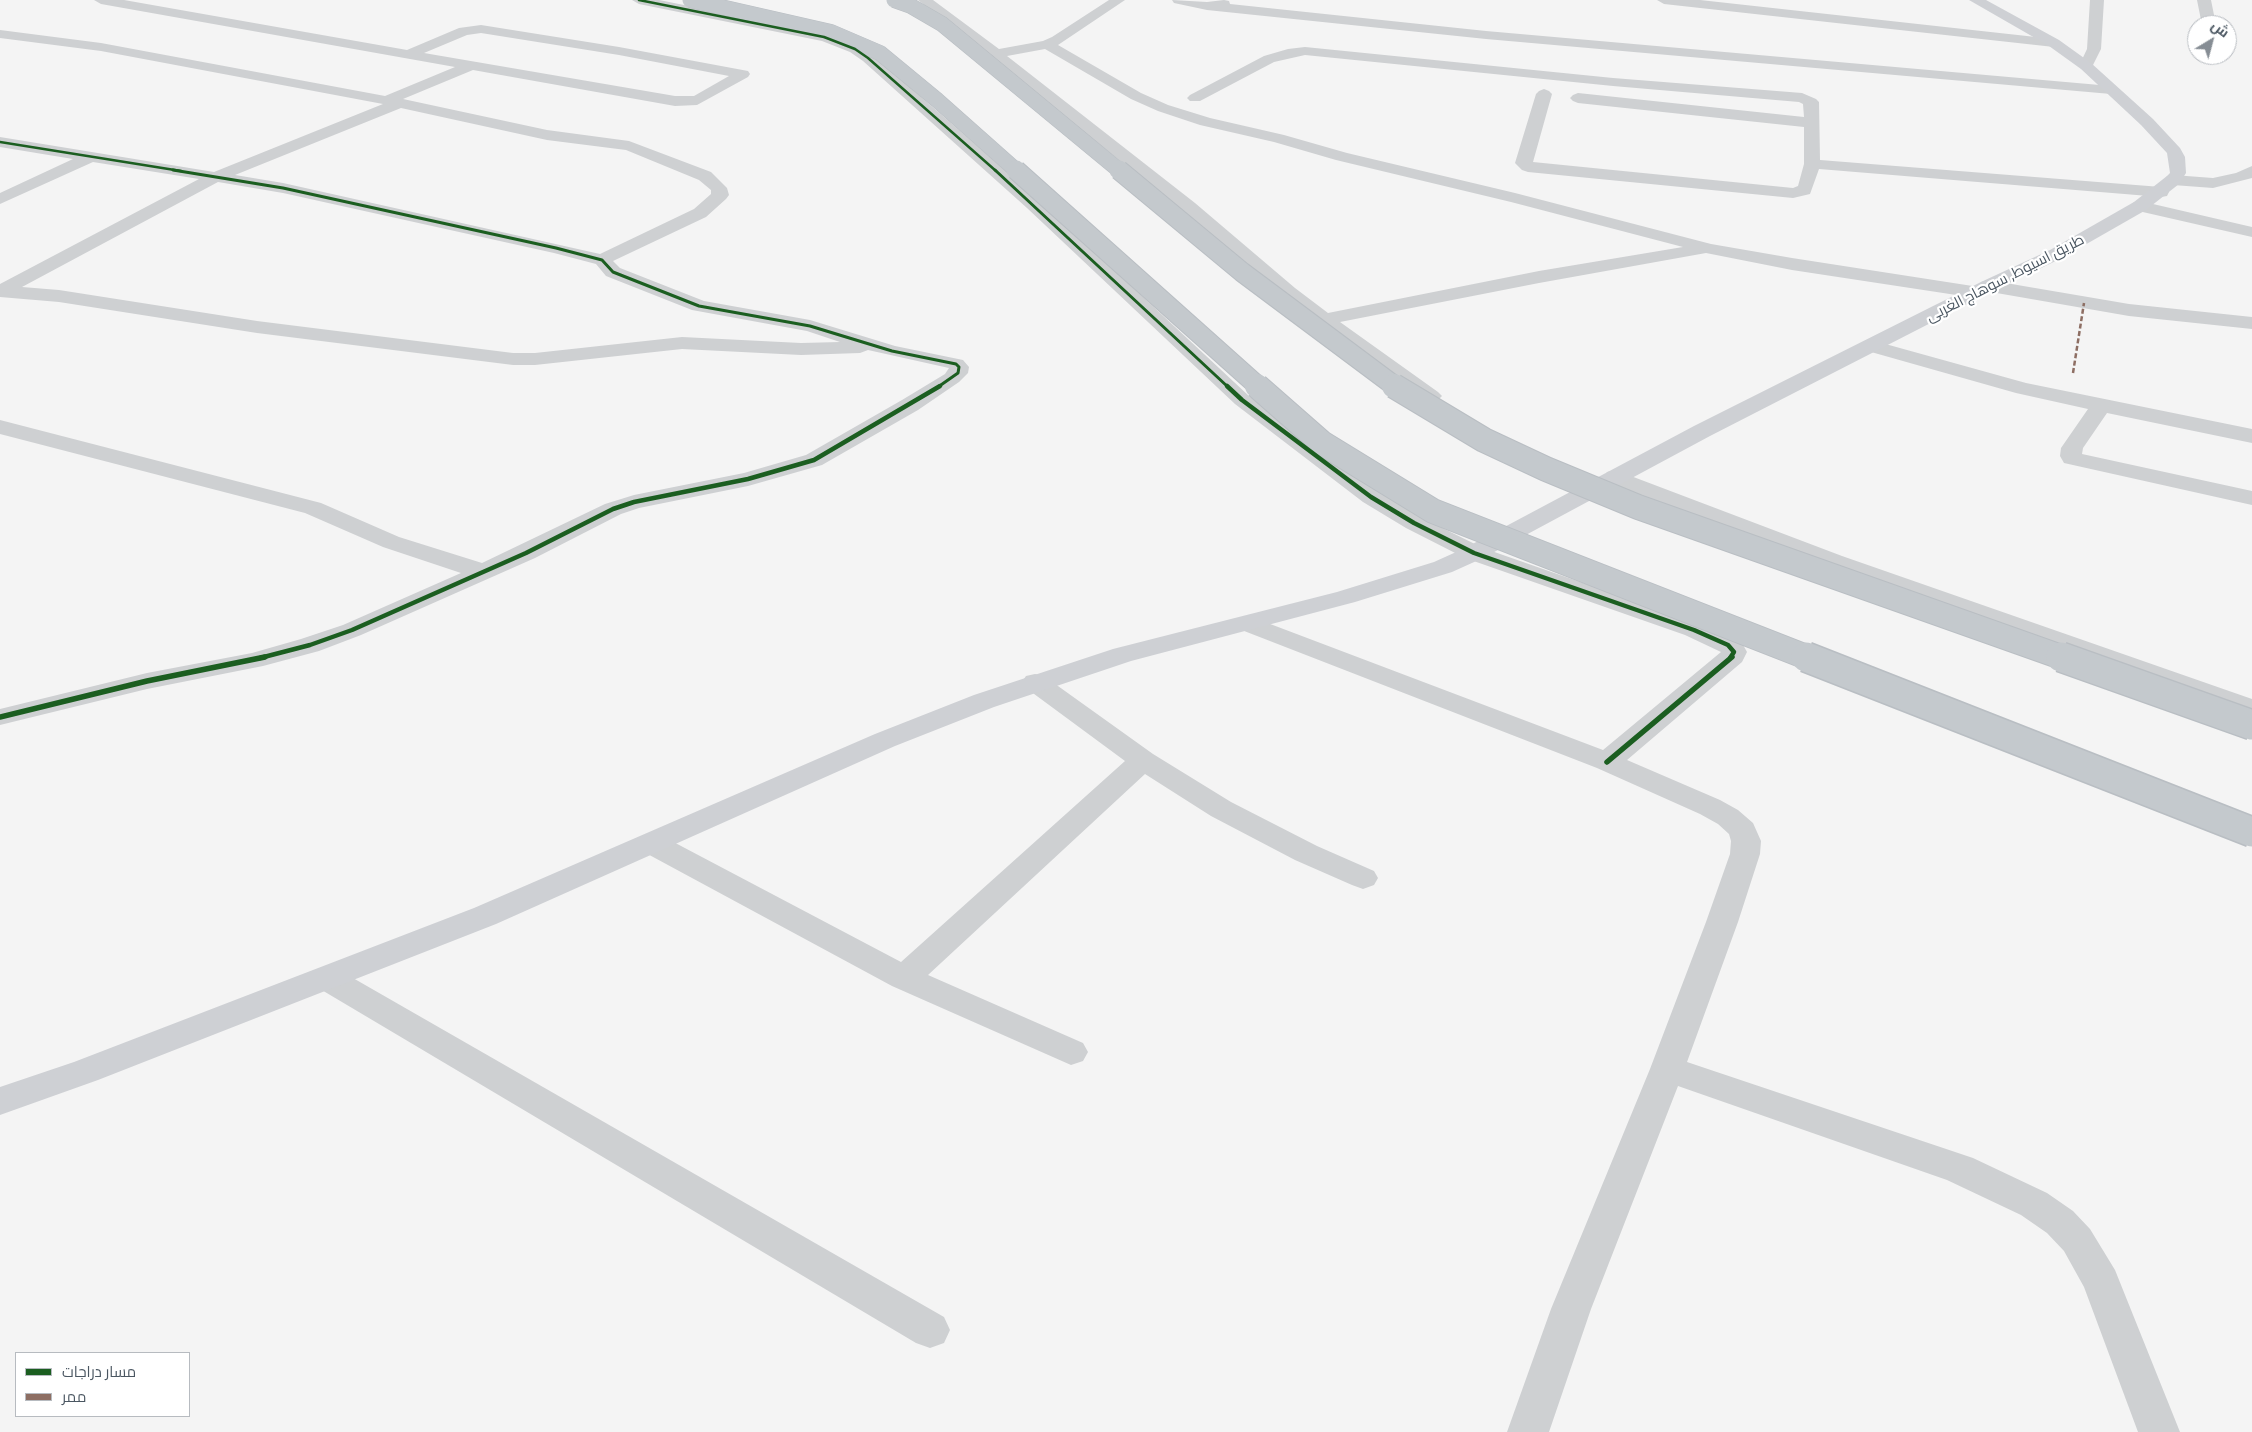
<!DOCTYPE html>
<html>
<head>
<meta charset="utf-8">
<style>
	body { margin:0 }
	#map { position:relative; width:2252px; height:1432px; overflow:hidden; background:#f4f4f4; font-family:Ubuntu,Cairo,sans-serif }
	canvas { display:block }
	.legend { position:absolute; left:15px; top:1352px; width:175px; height:65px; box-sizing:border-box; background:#fff; border:1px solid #b7bbc0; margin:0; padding:6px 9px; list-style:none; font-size:15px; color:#4a5661 }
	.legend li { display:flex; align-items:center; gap:10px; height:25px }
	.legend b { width:25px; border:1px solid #b7bbc0 }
	.north { position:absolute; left:2187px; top:15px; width:50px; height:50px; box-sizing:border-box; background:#fff; border:1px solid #b7bbc0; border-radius:50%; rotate:37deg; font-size:14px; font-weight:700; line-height:20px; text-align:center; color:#4a5661 }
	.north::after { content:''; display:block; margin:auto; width:18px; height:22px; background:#868d94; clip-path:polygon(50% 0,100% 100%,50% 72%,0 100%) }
</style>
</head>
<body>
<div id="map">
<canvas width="2252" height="1432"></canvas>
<ul class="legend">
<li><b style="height:6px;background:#1b5e20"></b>مسار دراجات</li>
<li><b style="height:6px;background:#8d6e63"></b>ممر</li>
</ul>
<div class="north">ش</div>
</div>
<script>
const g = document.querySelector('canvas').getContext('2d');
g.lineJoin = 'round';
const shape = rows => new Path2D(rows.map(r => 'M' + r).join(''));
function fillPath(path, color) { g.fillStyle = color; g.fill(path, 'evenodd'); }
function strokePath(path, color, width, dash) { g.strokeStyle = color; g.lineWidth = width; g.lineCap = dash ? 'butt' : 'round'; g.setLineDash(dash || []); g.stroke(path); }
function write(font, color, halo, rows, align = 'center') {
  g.font = font + ' Ubuntu,Cairo,sans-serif'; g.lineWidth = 4.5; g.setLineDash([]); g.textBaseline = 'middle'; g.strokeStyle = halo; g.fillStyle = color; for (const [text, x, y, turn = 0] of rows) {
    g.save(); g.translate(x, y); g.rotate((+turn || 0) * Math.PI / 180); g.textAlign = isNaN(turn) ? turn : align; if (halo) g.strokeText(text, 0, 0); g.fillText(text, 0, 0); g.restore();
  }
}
const minor = shape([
	[94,0,124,0,407,50,459,28,481,25,619,47,748,71,750,74,748,77,697,105,675,106,473,70,403,99,547,130,629,141,711,172,727,188,729,195,726,199,706,217,613,261,620,268,704,301,810,320,895,346,963,360,969,367,968,373,959,382,918,410,822,465,748,486,639,508,621,514,535,558,361,635,319,651,263,666,147,689,0,725,0,709,147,673,252,653,301,639,343,625,461,573,383,547,305,513,0,434,0,420,321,503,399,537,482,563,605,504,634,495,744,473,806,455,902,400,945,374,949,368,868,350,860,353,801,355,682,349,535,365,513,365,257,333,59,302,0,297,0,284,199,179,93,162,0,204,0,193,73,159,0,147,0,137,214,172,383,104,101,51,0,38,0,30,101,43,385,96,455,67,101,4,94,0],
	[481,33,619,55,729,76,694,96,675,96,424,53,467,35,481,33],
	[401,108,547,140,626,150,699,180,711,190,711,194,694,209,600,254,283,183,235,175,401,108],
	[218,182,283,193,554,253,596,264,606,276,692,310,807,331,840,342,801,343,682,337,535,353,513,353,257,321,59,290,22,287,218,182],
	[632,0,659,0,824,33,843,38,860,46,873,55,1039,200,1249,396,1379,492,1422,518,1483,548,1703,625,1742,643,1747,652,1742,662,1627,760,1720,800,1738,810,1753,823,1761,841,1760,854,1738,922,1687,1062,1973,1158,2047,1193,2073,1211,2090,1229,2115,1270,2180,1432,2138,1432,2084,1287,2064,1251,2047,1233,2021,1215,1947,1180,1678,1086,1591,1309,1549,1432,1507,1432,1551,1309,1650,1069,1706,922,1730,854,1731,841,1729,834,1718,824,1700,814,1597,768,1239,629,1235,624,1239,619,1248,616,1257,619,1603,750,1721,652,1685,635,1465,558,1406,528,1363,502,1235,404,1027,208,863,61,850,52,822,41,639,4,632,0],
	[918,0,933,0,999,49,1043,41,1052,37,1109,0,1125,0,1058,45,1141,93,1168,105,1210,118,1284,135,1347,153,1515,193,1711,244,1792,258,1979,287,1981,282,1988,280,2129,304,2252,317,2252,329,2129,316,1985,291,1983,296,1976,298,1792,270,1706,253,1539,283,1340,322,1438,392,1442,396,1438,400,1431,402,1424,400,1357,354,1281,296,1183,211,918,0],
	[1045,49,1131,99,1158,111,1200,125,1274,142,1336,160,1511,202,1683,247,1539,271,1328,313,1295,288,1195,203,1007,56,1045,49],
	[1172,0,1207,2,1224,0,1229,1,1230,4,1486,31,2111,86,2116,87,2118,90,2116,93,2111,94,1486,39,1207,10,1174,3,1172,0],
	[1657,0,1700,0,2054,39,2061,43,2054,47,1664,4,1657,0],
	[2090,0,2104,0,2101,49,2091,69,2086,70,2079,66,2087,49,2090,0],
	[2197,0,2211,0,2216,25,2202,25,2197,0],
	[1305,47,1613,78,1802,93,1816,99,1819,102,1820,160,2161,187,2167,188,2169,192,2167,196,2161,197,1819,169,1810,194,1793,198,1528,172,1522,170,1515,163,1536,94,1539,91,1544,89,1549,91,1552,94,1533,162,1793,188,1798,186,1804,164,1804,127,1578,103,1573,101,1570,98,1573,95,1578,93,1804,117,1803,104,1799,102,1613,86,1305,55,1274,62,1200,101,1190,101,1187,98,1190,95,1264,56,1288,49,1305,47],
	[2252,166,2252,178,2213,188,2173,185,2167,184,2165,180,2167,176,2173,175,2213,178,2236,173,2252,166],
	[2140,201,2252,227,2252,237,2134,210,2131,206,2134,202,2140,201],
	[1871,340,2026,383,2252,429,2252,443,2107,413,2083,448,2082,454,2252,491,2252,505,2064,463,2060,456,2061,448,2088,409,2016,393,1864,350,1861,346,1864,342,1871,340],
	[1615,470,1842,556,2252,699,2252,716,1824,566,1607,482,1604,477,1607,472,1615,470],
	[1035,674,1044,676,1153,754,1231,802,1317,846,1374,871,1378,878,1374,885,1363,889,1352,885,1295,860,1211,816,1145,774,928,975,1083,1043,1088,1052,1083,1061,1071,1065,892,986,642,851,638,844,642,837,653,834,664,837,901,962,1125,761,1026,688,1022,682,1026,676,1035,674],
	[327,966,339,970,944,1317,950,1330,944,1343,930,1348,916,1343,315,986,311,978,315,970,327,966]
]);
const secondary = shape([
	[1969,0,1986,0,2059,40,2091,63,2153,119,2180,148,2185,157,2186,173,2179,184,2146,210,2062,258,1995,290,1710,436,1483,558,1452,572,1355,602,1131,661,994,707,895,746,496,924,98,1080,0,1115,0,1087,74,1062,474,908,875,734,974,695,1113,649,1337,592,1434,562,1465,548,1694,426,1981,282,2050,250,2134,202,2167,176,2170,173,2167,153,2141,125,2081,69,2049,46,1969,0]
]);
const trunkBridgeFar3 = shape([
	[690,0,831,32,880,53,937,100,1017,171],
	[894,0,911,6,942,24,1120,171]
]);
const trunkBridgeFar2 = shape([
	[1016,170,1259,387],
	[1119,170,1242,272,1396,387]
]);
const trunkBridgeFar1 = shape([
	[1257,386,1322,443,1433,511,1809,658],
	[1394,386,1484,440,1546,469,1638,507,2064,658]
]);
const trunkBridge = shape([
	[1806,657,2252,832],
	[2061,657,2252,725]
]);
const quiet = shape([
	[2073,373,2084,303]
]);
const cyclewayFar3 = shape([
	[639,0,824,37,855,49,868,58,996,171],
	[0,142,181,171]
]);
const cyclewayFar2 = shape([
	[173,170,283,188,556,248,602,260,613,272,699,306,810,326,892,351,956,364,959,367,958,373,938,387],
	[995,170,1228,387]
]);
const cyclewayFar1 = shape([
	[1227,386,1242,400,1371,497,1414,523,1474,553,1694,630,1728,645,1734,652,1730,658],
	[260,658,310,645,352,630,526,553,613,509,634,502,748,479,814,460,940,386]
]);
const cycleway = shape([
	[0,717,147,681,265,657],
	[1607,762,1732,657]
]);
const farStreetnames = [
	["طريق اسيوط, سوهاج الغربى",2005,278,-27]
];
fillPath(minor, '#ced0d2');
fillPath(secondary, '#ced0d4');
strokePath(trunkBridgeFar3, '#b9bec3', 16, []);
strokePath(trunkBridgeFar2, '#b9bec3', 21, []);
strokePath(trunkBridgeFar1, '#b9bec3', 26, []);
strokePath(trunkBridge, '#b9bec3', 32, []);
strokePath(trunkBridgeFar3, '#c4c9cd', 15);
strokePath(trunkBridgeFar2, '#c4c9cd', 19);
strokePath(trunkBridgeFar1, '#c4c9cd', 24);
strokePath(trunkBridge, '#c4c9cd', 29);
strokePath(quiet, '#8d6e63', 2.5, [5, 2.5]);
strokePath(cyclewayFar3, '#1b5e20', 2.5);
strokePath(cyclewayFar2, '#1b5e20', 3);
strokePath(cyclewayFar1, '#1b5e20', 4.5);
strokePath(cycleway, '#1b5e20', 5.5);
write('15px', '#4a5661', '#fff', farStreetnames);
</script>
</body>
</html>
